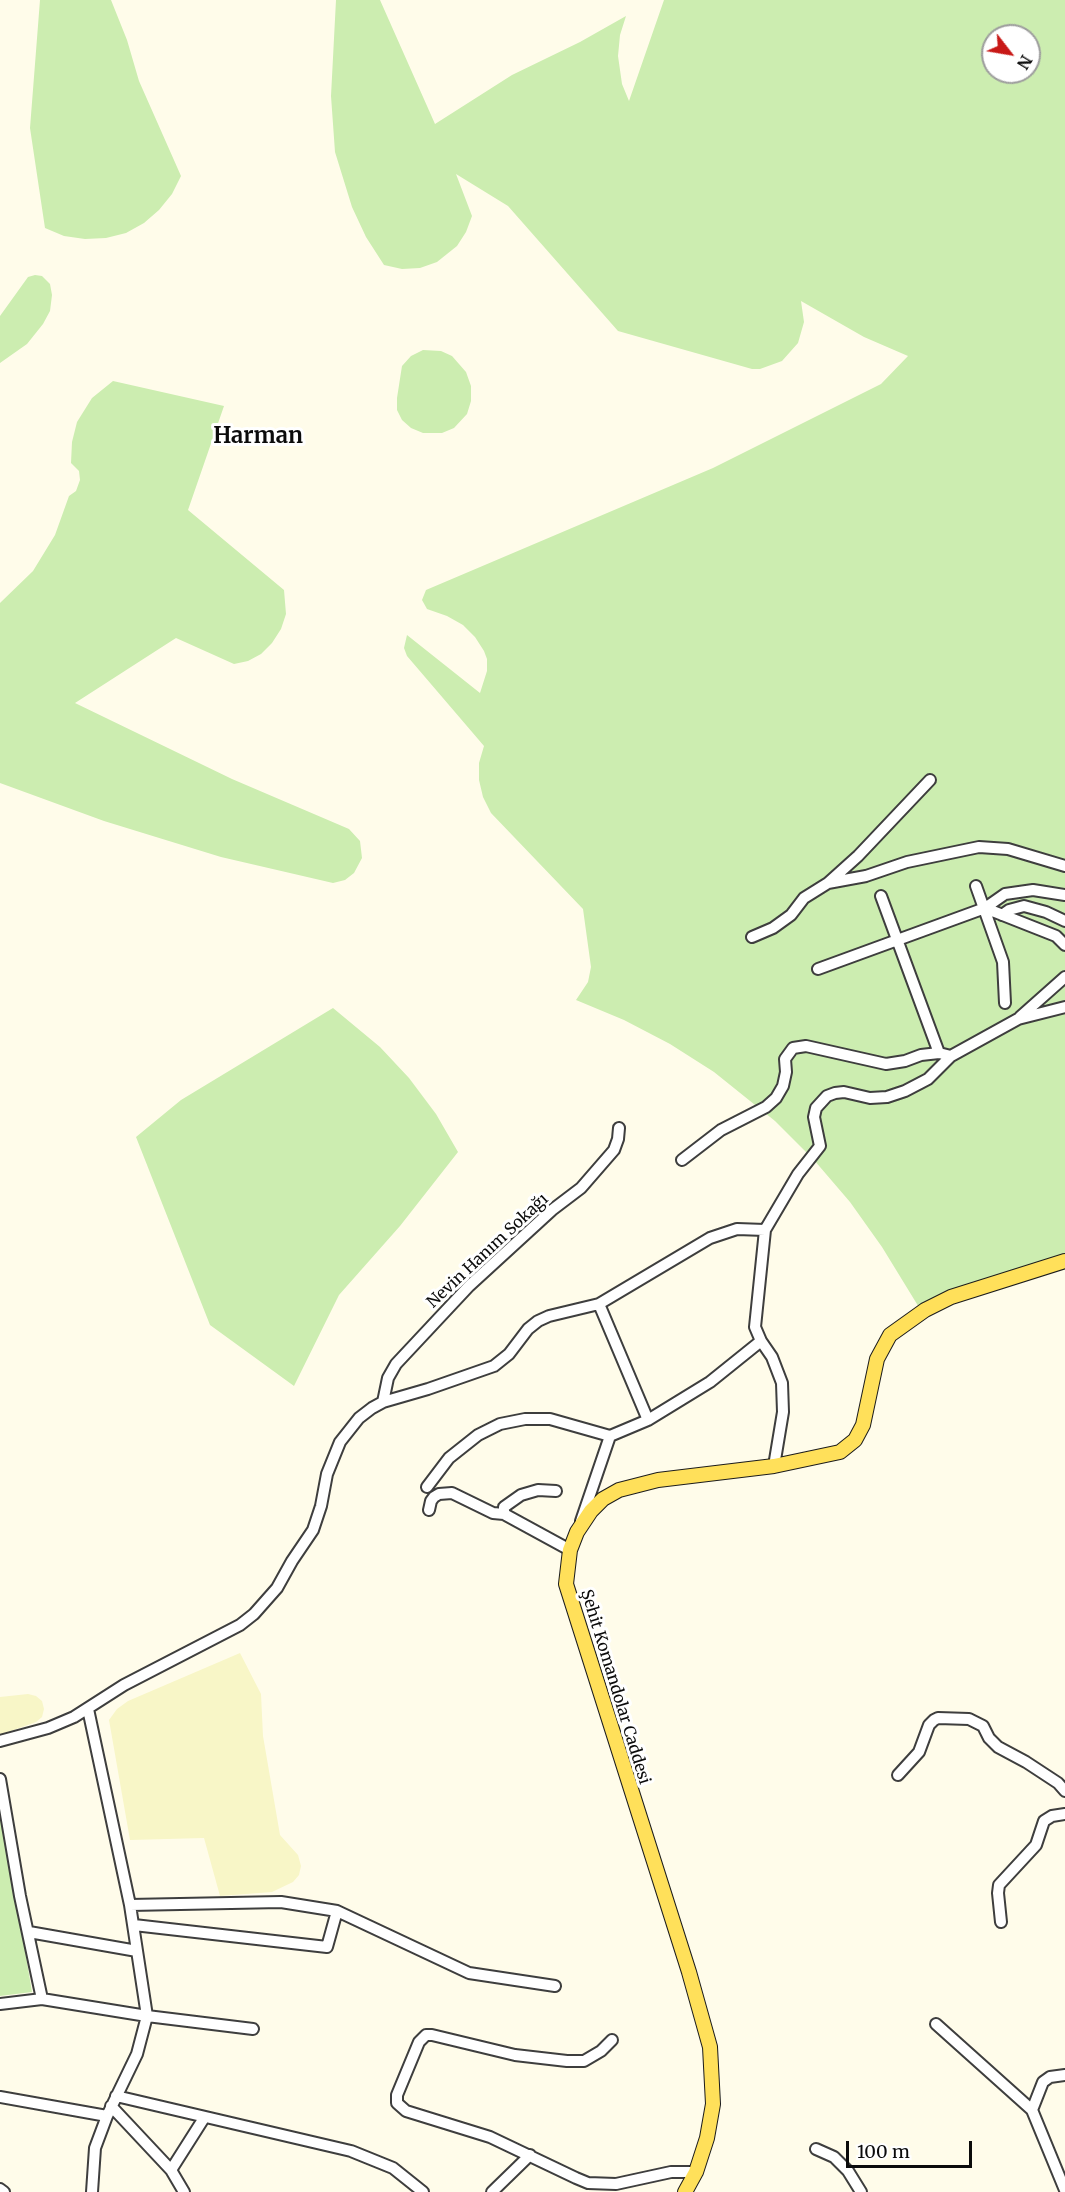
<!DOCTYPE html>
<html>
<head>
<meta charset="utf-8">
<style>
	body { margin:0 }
	#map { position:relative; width:1065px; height:2192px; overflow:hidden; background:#fffcea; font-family:Merriweather,serif }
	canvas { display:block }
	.north { position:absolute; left:981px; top:24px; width:60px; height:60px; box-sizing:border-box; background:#fff; border:2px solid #9d9d9d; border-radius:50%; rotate:121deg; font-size:16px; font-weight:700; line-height:24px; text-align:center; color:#0b0b0b }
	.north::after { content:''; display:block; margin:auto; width:21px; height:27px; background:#c81917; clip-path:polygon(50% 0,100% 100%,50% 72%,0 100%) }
	.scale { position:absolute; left:846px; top:2141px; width:126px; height:27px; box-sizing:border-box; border:3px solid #0b0b0b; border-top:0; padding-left:8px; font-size:18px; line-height:21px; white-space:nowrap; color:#0b0b0b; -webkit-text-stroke:4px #fff; paint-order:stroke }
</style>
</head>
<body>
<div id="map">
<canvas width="1065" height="2192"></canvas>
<div class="north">N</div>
<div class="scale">100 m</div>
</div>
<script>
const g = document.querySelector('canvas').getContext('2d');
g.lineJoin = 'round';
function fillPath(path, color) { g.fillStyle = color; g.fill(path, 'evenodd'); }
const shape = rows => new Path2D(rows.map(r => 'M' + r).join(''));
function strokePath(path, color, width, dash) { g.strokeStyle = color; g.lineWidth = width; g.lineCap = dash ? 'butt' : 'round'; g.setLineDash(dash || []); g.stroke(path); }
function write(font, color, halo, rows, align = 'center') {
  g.font = font + ' Merriweather,serif'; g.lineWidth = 6; g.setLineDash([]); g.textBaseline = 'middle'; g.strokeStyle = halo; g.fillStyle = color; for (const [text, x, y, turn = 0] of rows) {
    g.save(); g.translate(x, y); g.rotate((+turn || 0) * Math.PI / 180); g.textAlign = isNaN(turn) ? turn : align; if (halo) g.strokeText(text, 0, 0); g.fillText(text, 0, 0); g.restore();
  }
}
const farmland = shape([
	[240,1653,261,1694,263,1736,280,1835,298,1855,301,1866,299,1875,293,1882,272,1892,220,1896,204,1838,130,1840,109,1720,117,1709,128,1701],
	[28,1694,36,1696,42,1701,44,1709,42,1717,36,1722,0,1735,0,1697]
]);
const green = shape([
	[40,0,111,0,127,40,139,81,181,176,172,194,159,210,144,223,126,233,106,238,85,239,64,236,45,228,30,128],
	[336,0,380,0,435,124,512,75,580,42,626,16,620,35,618,56,622,84,629,101,664,0,1065,0,1065,1260,920,1309,882,1247,850,1202,814,1160,775,1121,714,1072,670,1044,624,1020,576,1000,588,982,591,967,583,909,491,813,483,797,479,780,479,763,484,746,407,656,404,648,407,635,480,693,487,671,487,659,484,651,475,637,463,625,447,616,427,609,422,600,426,590,713,468,881,384,908,356,864,337,801,301,804,322,798,343,782,361,760,369,752,369,618,331,508,206,456,174,472,216,466,232,457,246,437,262,420,268,402,269,384,265,366,237,352,207,335,152,331,96],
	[993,36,1029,36,1029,72,993,72],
	[35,275,42,276,50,284,52,295,50,311,43,324,27,344,0,363,0,316,28,277],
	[423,350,441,351,452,356,466,372,471,386,471,401,467,414,454,428,442,433,423,433,411,428,402,420,397,410,397,398,402,366,411,356],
	[113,381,224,406,188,510,284,590,286,614,281,629,272,643,261,654,248,661,234,664,176,638,75,703,232,779,349,829,360,841,362,858,354,873,345,880,333,883,221,857,104,821,0,783,0,603,33,571,55,535,69,496,76,491,80,480,79,471,71,463,72,442,77,422,92,398],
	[333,1008,380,1047,409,1078,436,1114,458,1152,400,1226,339,1295,294,1386,210,1325,136,1137,181,1100],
	[0,1775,5,1832,32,1992,0,1996]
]);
const minor = shape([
	[930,780,858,856,828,883,866,876,907,862,979,847,1008,849,1065,866],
	[976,886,1003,962,1005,1003],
	[881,896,939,1053],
	[985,908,1056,936,1065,945],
	[1002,915,1009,910,1024,906,1046,912,1065,921],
	[752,937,773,928,791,915,804,898,828,883],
	[818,969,985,908,1005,894,1033,890,1065,895],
	[1020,1017,1065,977],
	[682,1160,721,1130,766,1107,776,1098,783,1086,786,1072,785,1059,793,1048,806,1046,886,1064,905,1061,921,1055,939,1053,951,1056],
	[599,1304,648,1420],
	[383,1402,388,1378,396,1364,469,1286,552,1210,581,1188,614,1150,618,1139,619,1128],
	[774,1466,783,1412,782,1383,772,1357,761,1341,755,1327,765,1230,798,1174,820,1146,814,1117,816,1108,827,1096,835,1093,844,1092,870,1098,887,1097,905,1091,928,1079,951,1056,1018,1019,1065,1007],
	[427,1487,449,1458,478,1435,500,1424,525,1419,550,1419,610,1436,648,1420,710,1382,761,1341],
	[429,1510,431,1501,434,1497,439,1494,452,1493,493,1513,504,1514,570,1550],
	[504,1514,504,1507,521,1495,538,1490,556,1491],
	[581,1521,610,1436],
	[88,1709,130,1905,147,2016,137,2054,107,2116,95,2148,92,2192],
	[0,1741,48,1728,74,1717,124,1685,240,1625,254,1614,277,1588,292,1561,313,1530,321,1506,327,1474,340,1442,359,1418,372,1408,383,1402,428,1389,494,1366,509,1354,528,1329,538,1321,549,1316,599,1304,710,1238,737,1229,765,1230],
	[898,1775,919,1752,929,1725,934,1720,938,1718,969,1719,983,1726,989,1738,998,1747,1026,1762,1058,1783,1065,1791],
	[0,1779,20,1896,42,1999],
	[130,1905,281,1902,337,1911,469,1973,555,1986],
	[1001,1922,998,1893,999,1885,1036,1845,1044,1821,1052,1816,1065,1814],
	[134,1925,327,1947,337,1911],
	[29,1932,137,1951],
	[0,2004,42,1999,147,2016,253,2029],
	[936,2024,1032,2110],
	[612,2040,601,2051,584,2061,567,2061,515,2055,432,2035,426,2035,419,2042,397,2095,397,2103,406,2111,490,2137,576,2178,588,2183,616,2184,671,2172,696,2172],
	[1065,2075,1050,2077,1043,2082,1032,2110,1065,2190],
	[116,2096,351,2151,393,2168,423,2192],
	[0,2097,107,2116],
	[111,2106,171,2170,184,2192],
	[816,2149,834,2157,848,2171,861,2192],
	[171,2170,204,2118],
	[0,2189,4,2192],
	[492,2192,530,2155]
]);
const major = shape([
	[685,2192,696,2172,707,2138,713,2104,710,2047,689,1972,566,1584,570,1550,577,1532,591,1511,603,1499,619,1490,658,1480,774,1466,840,1452,855,1440,863,1425,877,1359,890,1335,925,1310,951,1297,1065,1261]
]);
const streetNames = [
	["Nevin Hanım Sokağı",488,1251,-43],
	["Şehit Komandolar Caddesi",615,1687,73]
];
const districtNames = [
	["Harman",258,437]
];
fillPath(farmland, '#f8f6c7');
fillPath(green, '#ccedb0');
strokePath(minor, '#3e3e3e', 14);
strokePath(major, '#1c1c1c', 16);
strokePath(minor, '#fff', 10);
strokePath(major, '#ffe05a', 14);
write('16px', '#0b0b0b', '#fff', streetNames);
write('bold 22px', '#0b0b0b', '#fff', districtNames);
</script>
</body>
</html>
